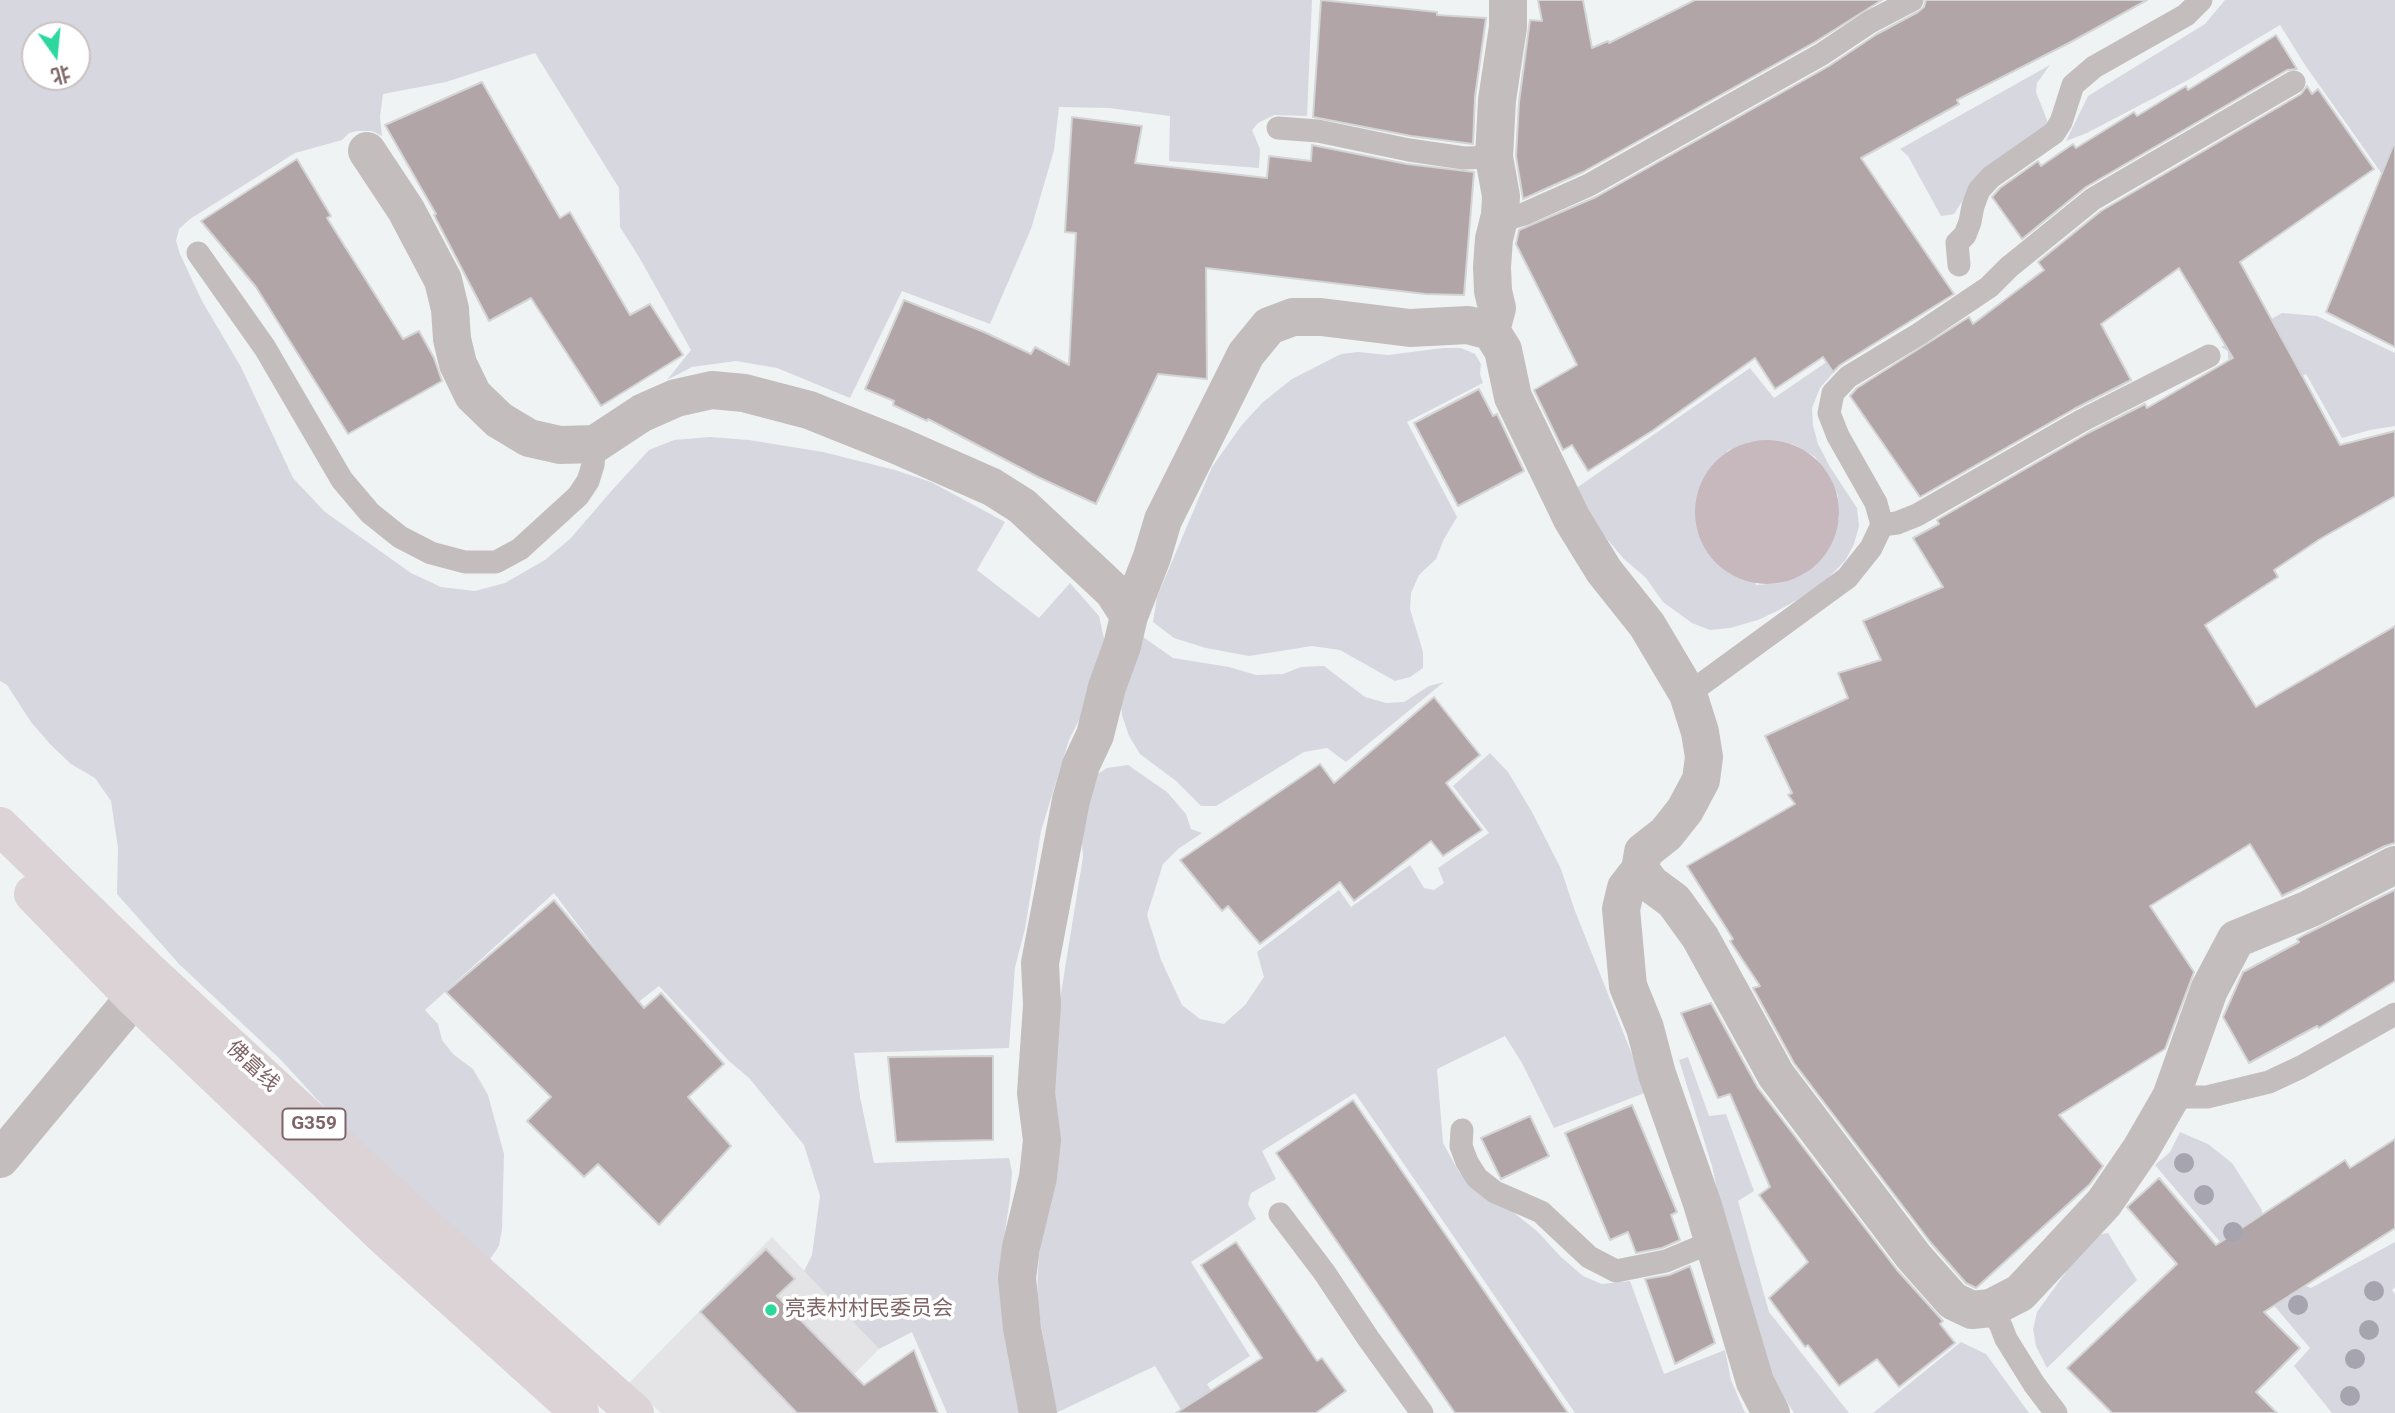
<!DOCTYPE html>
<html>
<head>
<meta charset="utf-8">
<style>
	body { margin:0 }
	#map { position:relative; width:2395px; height:1413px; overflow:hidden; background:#f0f3f4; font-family:Roboto,"Noto Sans SC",sans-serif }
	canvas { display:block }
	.north { position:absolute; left:21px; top:21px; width:70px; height:70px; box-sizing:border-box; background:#fff; border:2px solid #ccc1c3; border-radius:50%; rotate:165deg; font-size:19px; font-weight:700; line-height:28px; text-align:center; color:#806568 }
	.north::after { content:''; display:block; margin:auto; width:24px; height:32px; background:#2cd89d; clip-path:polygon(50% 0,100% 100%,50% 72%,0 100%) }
</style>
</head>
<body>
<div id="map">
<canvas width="2395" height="1413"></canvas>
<div class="north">北</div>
</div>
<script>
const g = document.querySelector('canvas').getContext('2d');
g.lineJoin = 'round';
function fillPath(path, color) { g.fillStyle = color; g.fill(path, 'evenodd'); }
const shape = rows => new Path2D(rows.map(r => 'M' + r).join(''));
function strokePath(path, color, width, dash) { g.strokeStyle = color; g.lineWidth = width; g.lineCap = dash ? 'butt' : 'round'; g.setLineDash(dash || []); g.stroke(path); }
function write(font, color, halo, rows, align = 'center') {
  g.font = font + ' Roboto,"Noto Sans SC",sans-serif'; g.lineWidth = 7; g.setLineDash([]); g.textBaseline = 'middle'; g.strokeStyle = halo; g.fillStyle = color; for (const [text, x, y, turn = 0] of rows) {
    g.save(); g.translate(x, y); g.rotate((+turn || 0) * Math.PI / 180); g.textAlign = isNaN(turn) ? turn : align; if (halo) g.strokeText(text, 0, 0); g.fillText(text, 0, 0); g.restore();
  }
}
const built = shape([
	[772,1237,879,1349,816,1413,661,1413,629,1383]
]);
const green = shape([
	[0,0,1312,0,1307,116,1274,115,1258,123,1252,130,1260,149,1259,168,1169,161,1170,116,1109,108,1059,107,1054,150,1031,229,990,324,902,291,850,398,777,368,736,361,692,367,667,380,691,350,639,257,620,227,619,188,535,53,446,82,383,94,380,117,382,136,372,131,357,131,349,133,342,140,295,153,190,219,179,229,176,241,180,254,202,301,241,367,293,478,325,512,411,573,441,587,475,591,505,583,545,560,570,539,614,488,649,450,674,440,710,437,749,440,823,452,895,470,931,482,1005,522,977,570,1039,618,1070,583,1099,616,1105,643,1085,708,1069,740,1041,831,1025,929,1015,967,1009,1048,854,1053,860,1097,874,1163,1009,1158,1012,1172,1010,1198,1000,1264,1022,1413,947,1413,912,1332,879,1349,804,1271,812,1255,820,1196,804,1145,749,1078,729,1061,659,986,637,1003,554,893,425,1010,438,1024,442,1040,453,1054,473,1069,488,1095,504,1154,502,1229,499,1246,486,1265,346,1131,281,1060,179,964,117,894,118,848,111,801,95,778,71,764,50,744,31,722,7,685,0,681],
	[35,35,77,35,77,77,35,77],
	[2225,0,2395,0,2395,180,2382,174,2305,65,2280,25,2188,80,2087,133,2066,141,2088,96,2205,24],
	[2050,65,2037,83,2036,92,2047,120,2046,129,1975,181,1954,214,1941,216,1908,156,1900,149],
	[2282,313,2317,316,2395,353,2395,426,2370,430,2342,438,2306,374,2252,400,2228,358,2228,351,2221,347],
	[1443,348,1461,348,1475,354,1481,364,1480,374,1483,383,1407,422,1457,517,1444,539,1436,559,1419,575,1411,593,1410,609,1423,652,1423,668,1410,677,1395,681,1340,650,1312,646,1249,656,1206,648,1174,638,1153,622,1157,597,1212,467,1241,426,1263,402,1292,379,1341,354,1358,352,1388,355],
	[1831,359,1838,367,1820,388,1812,408,1813,425,1818,444,1830,467,1857,508,1859,526,1854,544,1845,561,1828,578,1806,595,1777,611,1758,620,1730,628,1710,630,1692,623,1663,602,1646,578,1623,558,1602,533,1575,489,1750,368,1774,398],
	[1773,440,1795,445,1815,457,1829,475,1838,496,1839,519,1804,574,1781,583,1756,585,1727,451,1750,442],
	[1143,637,1173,658,1229,667,1256,675,1283,674,1301,667,1324,666,1365,697,1386,703,1404,702,1429,686,1444,682,1346,762,1327,748,1304,752,1216,806,1201,806,1176,781,1140,754,1129,736,1122,715,1120,693],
	[1490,753,1508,772,1532,812,1561,869,1575,911,1647,1092,1554,1128,1522,1063,1505,1036,1437,1069,1443,1143,1459,1172,1487,1196,1513,1212,1537,1231,1560,1256,1583,1276,1602,1284,1630,1281,1664,1374,1725,1350,1731,1380,1745,1413,1575,1413,1355,1093,1262,1151,1276,1179,1251,1193,1248,1204,1256,1219,1191,1262,1250,1356,1207,1384,1226,1413,1183,1413,1155,1366,1056,1413,1037,1301,1038,1270,1054,1087,1057,1018,1083,857,1081,830,1085,782,1107,768,1128,765,1167,792,1186,814,1191,829,1202,833,1178,849,1163,864,1147,915,1161,960,1182,1005,1200,1019,1224,1024,1245,1005,1264,977,1257,952,1339,890,1351,907,1410,865,1424,888,1434,890,1444,883,1438,868,1489,833,1453,786],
	[1688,1057,1709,1116,1726,1114,1754,1191,1738,1201,1769,1312,1849,1413,1794,1413,1773,1379,1723,1216,1712,1166,1679,1060],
	[2180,1132,2208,1144,2232,1163,2262,1210,2264,1228,2293,1281,2311,1288,2395,1242,2395,1287,2392,1290,2395,1294,2395,1413,2332,1413,2294,1366,2310,1348,2155,1165,2170,1152],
	[2108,1233,2137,1280,2047,1368,2036,1346,2033,1329,2037,1312,2081,1251,2096,1235],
	[1961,1342,1986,1354,2029,1413,1873,1413]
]);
const water = shape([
	'1695 512a72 72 0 1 1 144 0a72 72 0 1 1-144 0Z'
]);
const building = shape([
	[1321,0,1437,12,1437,15,1486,18,1475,97,1473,144,1411,136,1313,117,1321,0],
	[1538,0,1583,0,1592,48,1608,41,1609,43,1695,0,1882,0,1815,42,1583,172,1523,199,1516,156,1519,102,1530,20,1542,21,1538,0],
	[1926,0,2147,0,2069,43,1957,100,1959,104,1861,158,1954,294,1840,365,1833,372,1823,357,1775,389,1755,358,1652,431,1588,471,1572,445,1563,450,1534,390,1577,365,1516,244,1519,230,1596,197,1829,66,1877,34,1918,12,1924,7,1926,0],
	[2276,35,2297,69,2287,70,2086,187,2022,239,1992,197,2000,188,2038,161,2041,166,2073,144,2076,148,2134,112,2137,116,2186,86,2188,90,2276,35],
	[482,82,560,218,570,212,630,315,650,304,683,355,601,406,531,298,489,321,434,215,436,214,385,125,482,82],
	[2307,86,2312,94,2318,89,2374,169,2240,262,2340,445,2395,431,2395,496,2320,539,2274,570,2278,577,2205,625,2256,707,2395,626,2395,843,2385,846,2282,896,2250,844,2150,906,2194,972,2165,1049,2059,1115,2103,1166,2090,1184,1976,1288,1966,1283,1931,1243,1794,1063,1753,988,1760,986,1730,941,1733,939,1687,866,1795,804,1788,795,1792,793,1765,736,1848,698,1838,673,1881,660,1863,621,1943,587,1913,538,1939,524,1937,520,2088,433,2145,404,2147,408,2233,358,2179,268,2101,324,2131,380,2074,409,1920,497,1850,396,1857,388,1969,317,1973,324,2044,270,2038,262,2101,211,2301,94,2307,86],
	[1072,117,1142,126,1135,163,1267,178,1269,156,1311,161,1312,145,1407,164,1474,172,1464,295,1425,294,1206,268,1207,379,1158,374,1096,504,1038,477,928,419,927,421,893,405,894,401,865,389,904,300,984,332,1031,354,1035,347,1069,365,1076,233,1065,232,1072,117],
	[2393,146,2395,146,2395,347,2326,312,2393,146],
	[297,159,331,216,327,218,403,339,419,331,434,358,442,381,348,434,256,287,201,221,297,159],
	[1479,389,1493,416,1497,414,1524,471,1458,506,1414,423,1479,389],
	[1434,697,1480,755,1446,783,1482,830,1443,856,1431,841,1354,901,1340,882,1260,944,1228,906,1222,911,1180,860,1320,764,1334,783,1434,697],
	[2395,890,2395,981,2319,1028,2317,1026,2249,1063,2223,1017,2243,972,2299,942,2297,939,2306,934,2395,890],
	[554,900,644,1008,661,993,724,1064,688,1097,731,1146,659,1225,598,1164,584,1177,527,1121,551,1097,446,992,554,900],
	[1711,1003,1758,1088,1897,1270,1943,1321,1940,1324,1955,1343,1899,1387,1877,1359,1839,1386,1808,1345,1805,1347,1769,1298,1808,1262,1759,1195,1770,1187,1730,1094,1718,1098,1681,1013,1711,1003],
	[993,1056,993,1140,896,1142,888,1057,993,1056],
	[1353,1100,1417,1193,1568,1413,1455,1413,1276,1153,1353,1100],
	[1632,1105,1677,1212,1671,1215,1680,1240,1662,1248,1636,1253,1628,1232,1610,1240,1565,1133,1632,1105],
	[1530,1116,1549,1156,1501,1179,1481,1138,1530,1116],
	[2395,1139,2395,1228,2264,1312,2300,1348,2256,1392,2277,1413,2112,1413,2067,1368,2177,1264,2127,1207,2159,1178,2216,1245,2345,1160,2350,1168,2395,1139],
	[1236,1242,1317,1361,1322,1358,1346,1391,1316,1413,1176,1413,1262,1358,1201,1265,1236,1242],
	[766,1249,795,1279,777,1296,864,1385,914,1350,938,1413,797,1413,700,1312,766,1249],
	[1690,1266,1715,1343,1675,1364,1645,1279,1669,1275,1690,1266]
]);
const lane = shape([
	[1278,128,1318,131,1409,150,1464,158,1494,157],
	[1500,215,1514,217,1524,214,1589,185,1822,54,1870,22,1912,0],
	[198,253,265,348,342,480,370,513,400,537,431,553,465,562,496,562,520,549,578,496,588,481,593,465,595,444],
	[1959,265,1957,243,1965,235,1970,222,1973,206,1979,190,1991,177,2054,133,2061,122,2073,85,2094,67,2186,15,2201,0],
	[1882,525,1897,523,1917,515,2081,421,2209,356],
	[1688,694,1847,578,1871,548,1882,525,1876,503,1838,436,1829,413,1833,393,1848,377,1919,334,1989,287,2009,267,2093,199,2294,82],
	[2171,1097,2207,1097,2269,1082,2301,1067,2395,1014],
	[1462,1130,1461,1146,1467,1162,1477,1178,1495,1192,1541,1212,1589,1257,1616,1271,1666,1261,1714,1241],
	[1280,1214,1324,1272,1368,1338,1422,1413],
	[1991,1308,2001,1326,2006,1339,2034,1384,2056,1413]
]);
const street = shape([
	[367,151,406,210,443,280,450,309,452,339,458,364,473,395,499,420,529,438,560,445,595,444,642,413,676,398,712,390,744,393,809,410,899,446,992,487,1022,506,1113,591,1129,616],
	[1491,331,1497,308,1493,291,1492,267,1494,239,1500,215,1501,196,1494,157,1497,100,1508,27,1508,0],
	[1640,870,1626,888,1621,909,1628,986,1645,1028,1657,1074,1702,1203,1755,1382,1771,1413],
	[0,1159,153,975],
	[1038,1413,1022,1328,1017,1278,1021,1247,1038,1177,1042,1140,1036,1093,1042,1005,1040,963,1071,800,1081,765,1095,735,1107,687,1122,646,1129,616,1152,557,1163,520,1246,354,1269,326,1293,317,1321,317,1410,328,1468,325,1491,331,1503,350,1513,397,1572,519,1604,571,1647,625,1688,694,1700,732,1704,757,1701,780,1685,810,1666,834,1643,852,1640,870,1651,884,1674,901,1700,937,1776,1075,1914,1257,1953,1301,1972,1310,1991,1308,2020,1293,2104,1203,2141,1149,2171,1097,2209,990,2236,939,2309,909,2395,865]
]);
const highway = shape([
	[0,826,153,975,429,1230,635,1413],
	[33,894,133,997,389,1241,580,1413]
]);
const trees = [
	[2184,1163],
	[2204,1195],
	[2233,1232],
	[2374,1291],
	[2298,1305],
	[2369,1330],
	[2355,1359],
	[2350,1396]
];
const markers = [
	[771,1310,7,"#2cd89d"]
];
const shields = [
	[314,1124,63]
];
const shieldNames = [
	["G359",314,1124]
];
const streetNames = [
	["佛富线",252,1067,43]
];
const poiNames = [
	["亮表村村民委员会",785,1310]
];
fillPath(built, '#e4e3e5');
fillPath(green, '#d7d7e0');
fillPath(water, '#c7b8bd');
fillPath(building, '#b2a5a7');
strokePath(building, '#d3d4d5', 2);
strokePath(lane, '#c4bdbe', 23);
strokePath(street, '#c4bdbe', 38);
strokePath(highway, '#dbd3d5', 38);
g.fillStyle = '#a5a4af';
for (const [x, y] of trees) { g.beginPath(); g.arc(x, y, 10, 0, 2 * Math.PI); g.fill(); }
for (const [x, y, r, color] of markers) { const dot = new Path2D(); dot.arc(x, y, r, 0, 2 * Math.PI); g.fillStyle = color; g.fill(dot); strokePath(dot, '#fff', 2.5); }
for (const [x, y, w] of shields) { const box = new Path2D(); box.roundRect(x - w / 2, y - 15.5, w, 31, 5); g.fillStyle = '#fff'; g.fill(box); strokePath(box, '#806568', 2); }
write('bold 19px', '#806568', null, shieldNames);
write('21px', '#806568', '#fff', streetNames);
write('21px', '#806568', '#fff', poiNames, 'left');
</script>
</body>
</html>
